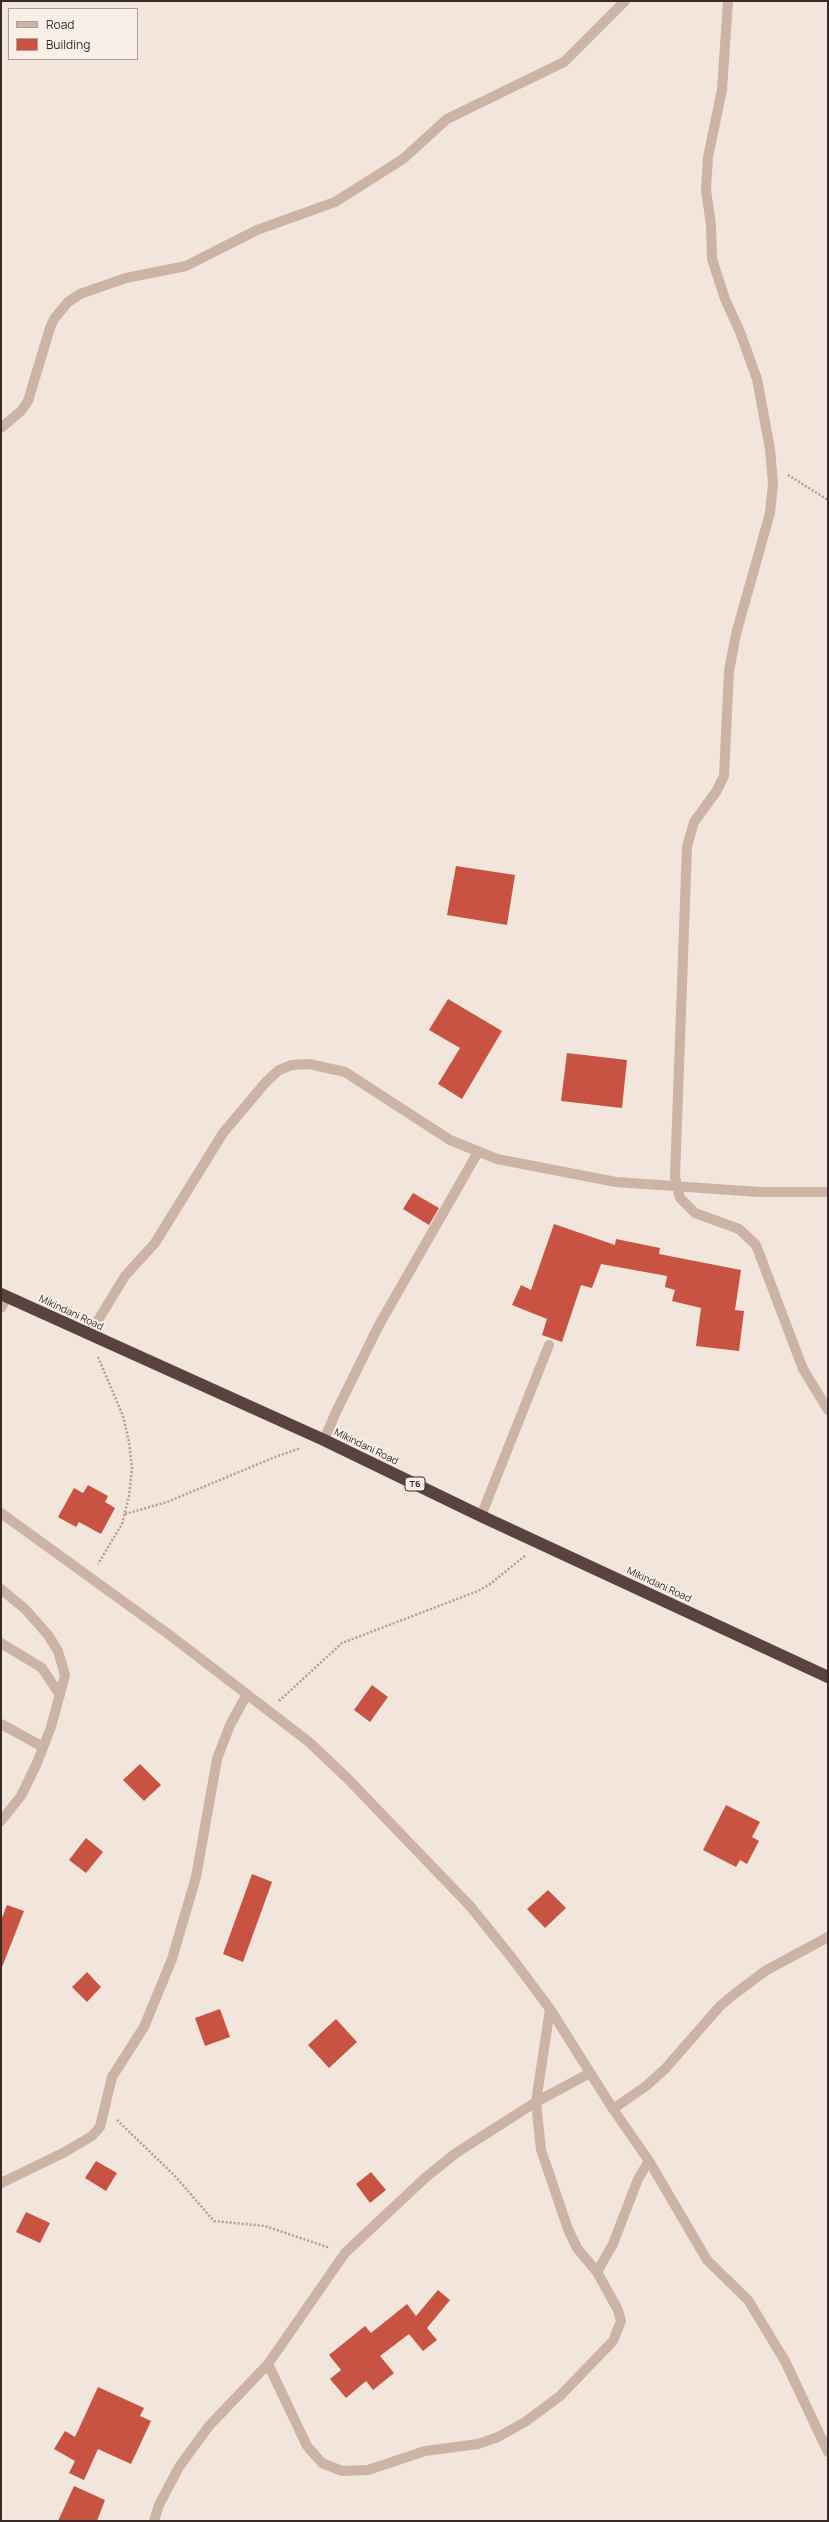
<!DOCTYPE html>
<html>
<head>
<meta charset="utf-8">
<style>
	body { margin:0 }
	#map { position:relative; width:829px; height:2522px; overflow:hidden; background:#f2e5db; font-family:Manrope,sans-serif }
	canvas { display:block }
	.frame { position:absolute; inset:0; border:2px solid #372a27; pointer-events:none }
	.legend { position:absolute; left:8px; top:8px; width:130px; height:52px; box-sizing:border-box; background:#faefe7; border:1px solid #aca09a; margin:0; padding:5px 7px; list-style:none; font-size:12px; color:#372a27 }
	.legend li { display:flex; align-items:center; gap:8px; height:20px }
	.legend b { width:20px; border:1px solid #aca09a }
</style>
</head>
<body>
<div id="map">
<canvas width="829" height="2522"></canvas>
<div class="frame"></div>
<ul class="legend">
<li><b style="height:5px;background:#cbb3a6"></b>Road</li>
<li><b style="height:11px;background:#c95342"></b>Building</li>
</ul>
</div>
<script>
const g = document.querySelector('canvas').getContext('2d');
g.lineJoin = 'round';
function fillPath(path, color) { g.fillStyle = color; g.fill(path, 'evenodd'); }
const shape = rows => new Path2D(rows.map(r => 'M' + r).join(''));
function strokePath(path, color, width, dash) { g.strokeStyle = color; g.lineWidth = width; g.lineCap = dash ? 'butt' : 'round'; g.setLineDash(dash || []); g.stroke(path); }
function write(font, color, halo, rows, align = 'center') {
  g.font = font + ' Manrope,sans-serif'; g.lineWidth = 4; g.setLineDash([]); g.textBaseline = 'middle'; g.strokeStyle = halo; g.fillStyle = color; for (const [text, x, y, turn = 0] of rows) {
    g.save(); g.translate(x, y); g.rotate((+turn || 0) * Math.PI / 180); g.textAlign = isNaN(turn) ? turn : align; if (halo) g.strokeText(text, 0, 0); g.fillText(text, 0, 0); g.restore();
  }
}
const building = shape([
	[456,866,515,875,507,925,447,915],
	[448,999,502,1031,462,1099,438,1084,460,1048,429,1030],
	[567,1053,627,1060,622,1108,561,1101],
	[413,1193,439,1208,429,1225,403,1209],
	[554,1224,615,1245,616,1239,660,1248,659,1254,741,1270,735,1310,744,1311,739,1351,696,1346,701,1308,672,1301,675,1290,665,1287,667,1276,601,1264,592,1288,581,1285,562,1342,542,1335,547,1319,512,1305,521,1285,531,1290],
	[88,1485,108,1496,105,1502,115,1508,101,1534,79,1522,76,1527,58,1517,74,1488,83,1493],
	[372,1685,388,1697,370,1722,354,1710],
	[140,1764,161,1785,144,1801,123,1780],
	[726,1805,760,1822,752,1837,759,1841,747,1864,740,1860,736,1867,703,1850],
	[86,1838,103,1852,86,1873,69,1860],
	[252,1874,272,1882,243,1962,223,1954],
	[548,1890,566,1908,545,1928,527,1909],
	[7,1905,24,1911,2,1967,1,1920],
	[87,1972,101,1987,87,2002,72,1987],
	[220,2009,230,2037,205,2046,195,2018],
	[336,2019,357,2042,329,2068,308,2045],
	[96,2161,117,2173,106,2191,85,2178],
	[371,2172,386,2190,370,2203,356,2184],
	[26,2212,50,2223,40,2243,16,2232],
	[438,2290,450,2300,427,2328,437,2340,423,2351,409,2334,380,2356,394,2373,373,2390,366,2381,346,2398,330,2379,341,2370,329,2355,365,2326,371,2333,407,2304,416,2316],
	[98,2387,144,2408,140,2416,151,2421,131,2464,98,2449,84,2480,69,2473,75,2461,54,2449,65,2431,75,2437],
	[74,2486,105,2500,97,2521,58,2521]
]);
const path = shape([
	[788,475,828,500],
	[98,1357,123,1416,129,1442,132,1468,129,1496,122,1524,98,1564],
	[125,1514,167,1502,275,1457,301,1448],
	[279,1701,342,1643,478,1591,490,1584,526,1555],
	[117,2120,175,2176,214,2221,265,2226,330,2248]
]);
const minor = shape([
	[728,1,722,90,708,157,706,190,711,225,712,259,725,299,740,332,757,379,770,449,773,484,770,513,736,634,729,671,724,776,716,792,694,822,687,847,675,1177,680,1198,695,1213,739,1229,756,1245,803,1369,828,1410],
	[1,428,21,411,28,401,50,328,54,319,68,302,80,294,126,278,186,266,257,230,335,202,403,159,447,119,564,62,625,1],
	[1,1308,7,1297],
	[89,1335,125,1276,155,1243,223,1133,266,1082,279,1070,292,1065,309,1064,345,1072,450,1140,497,1159,616,1182,759,1192,828,1192],
	[324,1440,336,1412,379,1325,478,1152],
	[1,1513,171,1636,309,1742,348,1779,470,1906,512,1958,550,2009,613,2109,649,2161,707,2260,748,2300,785,2361,828,2452],
	[481,1516,549,1345],
	[1,1589,25,1609,48,1635,58,1651,65,1675,51,1727,37,1763,21,1796,1,1821],
	[1,1643,42,1668,60,1695],
	[1,1724,43,1747],
	[613,2109,646,2086,665,2069,720,2006,732,1996,765,1971,828,1937],
	[1,2183,63,2153,92,2136,100,2127,112,2077,144,2027,172,1959,196,1877,217,1759,230,1725,247,1694],
	[597,2272,613,2244,638,2179,649,2161],
	[268,2364,307,2446,322,2463,342,2471,368,2470,425,2451,478,2444,498,2437,525,2422,560,2396,613,2341,621,2321,618,2310,597,2272,577,2248,568,2229,541,2150,536,2102,550,2009],
	[154,2521,159,2505,179,2467,209,2426,268,2364,345,2253,425,2178,456,2153,536,2102,590,2073]
]);
const highway = shape([
	[1,1294,324,1440,481,1516,828,1677]
]);
const shields = [
	[415,1484,20]
];
const shieldNames = [
	["T6",415,1484]
];
const streetNames = [
	["Mikindani Road",71,1313,25],
	["Mikindani Road",366,1447,26],
	["Mikindani Road",659,1585,25]
];
fillPath(building, '#c95342');
strokePath(path, '#b79d90', 2.5, [2, 2]);
strokePath(minor, '#cbb3a6', 10);
strokePath(highway, '#58433e', 12);
for (const [x, y, w] of shields) { const box = new Path2D(); box.roundRect(x - w / 2, y - 7, w, 14, 3); g.fillStyle = '#faefe7'; g.fill(box); strokePath(box, '#372a27', 1); }
write('bold 9px', '#372a27', null, shieldNames);
write('10px', '#372a27', '#faefe7', streetNames);
</script>
</body>
</html>
